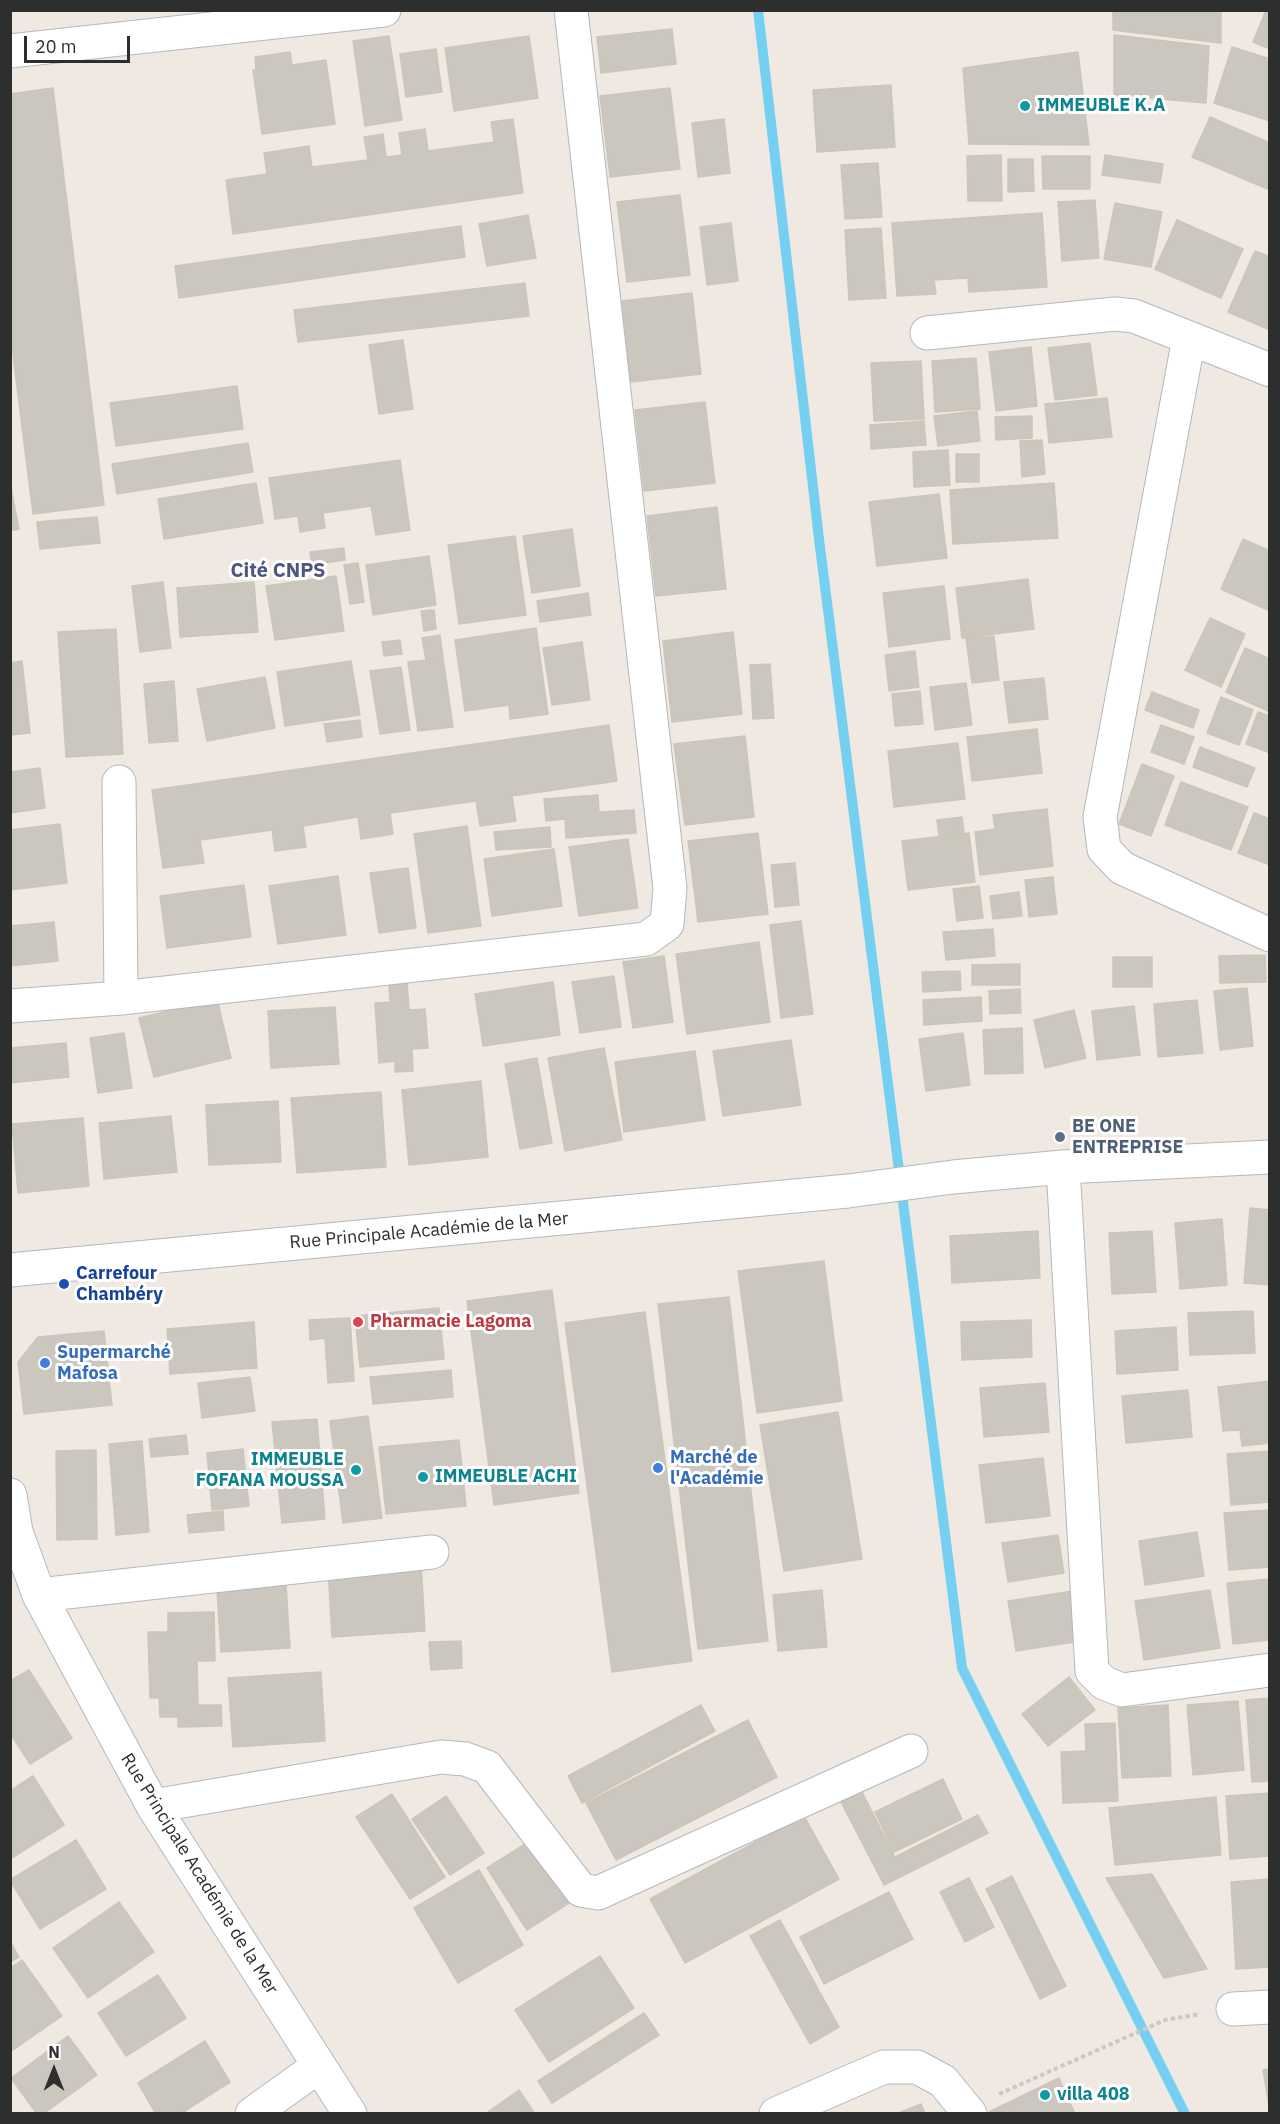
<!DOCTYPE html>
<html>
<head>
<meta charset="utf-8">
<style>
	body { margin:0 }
	#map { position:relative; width:1280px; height:2124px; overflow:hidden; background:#efe9e1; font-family:"IBM Plex Sans",sans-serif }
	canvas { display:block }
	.frame { position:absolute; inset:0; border:12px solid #2e2e2e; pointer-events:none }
	.north { position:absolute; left:24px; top:2040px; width:60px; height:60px; -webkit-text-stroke:4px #fff; paint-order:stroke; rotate:0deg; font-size:16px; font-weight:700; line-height:24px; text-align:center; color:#2e2e2e }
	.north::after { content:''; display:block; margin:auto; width:21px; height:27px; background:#2e2e2e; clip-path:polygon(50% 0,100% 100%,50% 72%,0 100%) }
	.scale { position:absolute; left:24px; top:36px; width:106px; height:27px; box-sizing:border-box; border:3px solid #2e2e2e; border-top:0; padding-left:8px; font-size:18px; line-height:21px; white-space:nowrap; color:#2e2e2e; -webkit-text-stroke:4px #fff; paint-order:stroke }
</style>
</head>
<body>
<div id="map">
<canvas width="1280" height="2124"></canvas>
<div class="frame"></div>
<div class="north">N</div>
<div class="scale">20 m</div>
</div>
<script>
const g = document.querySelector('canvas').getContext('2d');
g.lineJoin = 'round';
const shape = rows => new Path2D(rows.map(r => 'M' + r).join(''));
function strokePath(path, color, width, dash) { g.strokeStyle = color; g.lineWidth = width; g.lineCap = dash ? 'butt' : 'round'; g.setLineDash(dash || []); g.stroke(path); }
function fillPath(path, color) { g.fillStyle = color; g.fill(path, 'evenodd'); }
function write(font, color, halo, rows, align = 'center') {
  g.font = font + ' "IBM Plex Sans",sans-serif'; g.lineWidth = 6; g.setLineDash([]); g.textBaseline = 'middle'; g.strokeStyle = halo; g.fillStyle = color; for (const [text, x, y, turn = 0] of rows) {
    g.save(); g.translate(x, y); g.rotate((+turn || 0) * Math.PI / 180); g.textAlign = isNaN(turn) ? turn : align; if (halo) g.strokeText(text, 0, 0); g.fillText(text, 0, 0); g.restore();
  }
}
const stream = shape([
	[758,10,819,539,962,1668,1185,2114]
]);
const building = shape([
	[1113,10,1221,10,1221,43,1113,30,1113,10],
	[1266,10,1270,10,1270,49,1253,42,1266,10],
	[672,29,676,64,601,73,597,37,672,29],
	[1114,35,1209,46,1206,103,1114,95,1114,35],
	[389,36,402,120,365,126,353,41,389,36],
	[529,36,538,98,454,111,445,48,529,36],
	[1232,47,1270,59,1270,121,1214,103,1232,47],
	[436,49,442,92,406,97,400,54,436,49],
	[290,52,292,65,326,60,335,124,262,134,253,70,256,70,255,57,290,52],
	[1078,52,1089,145,969,144,963,68,1078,52],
	[891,85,895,147,817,152,813,90,891,85],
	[53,88,104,505,33,514,10,331,10,94,53,88],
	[670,88,680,169,610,177,600,96,670,88],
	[1210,117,1270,143,1270,190,1192,157,1210,117],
	[513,119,523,193,233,234,226,180,267,174,264,153,309,146,312,167,368,160,364,137,383,134,386,157,402,155,399,133,425,129,428,151,494,142,491,122,513,119],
	[724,119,730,173,698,177,692,123,724,119],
	[1001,155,1002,201,968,201,967,156,1001,155],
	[1105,155,1163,164,1160,183,1102,175,1105,155],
	[1042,156,1090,156,1090,189,1043,189,1042,156],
	[1008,159,1033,159,1034,191,1008,192,1008,159],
	[878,163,882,217,845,219,841,165,878,163],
	[680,195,690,275,627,282,617,202,680,195],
	[1095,200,1099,258,1062,261,1058,202,1095,200],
	[1115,203,1162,212,1151,267,1104,259,1115,203],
	[1042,213,1047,287,969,292,968,278,934,280,936,294,897,296,892,223,1042,213],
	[528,215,536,258,487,266,479,224,528,215],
	[1177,220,1243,249,1221,298,1155,269,1177,220],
	[731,223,738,281,707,285,700,227,731,223],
	[461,226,465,257,179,298,175,266,461,226],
	[881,228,886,298,849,300,845,230,881,228],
	[1255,251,1270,257,1270,330,1228,312,1255,251],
	[525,283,529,316,298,342,294,310,525,283],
	[692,293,701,374,631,382,622,301,692,293],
	[403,340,413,409,379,414,369,345,403,340],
	[1090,343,1097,395,1055,400,1048,348,1090,343],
	[1031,347,1037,406,996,411,989,352,1031,347],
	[976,358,980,409,935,412,932,361,976,358],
	[921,361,924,419,874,421,871,363,921,361],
	[237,386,243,429,116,446,110,403,237,386],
	[1107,398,1112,437,1049,443,1045,404,1107,398],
	[705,402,715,483,644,491,635,410,705,402],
	[977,411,980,441,938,446,934,416,977,411],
	[1032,416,1032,438,996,440,995,417,1032,416],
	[924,421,926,445,871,449,870,425,924,421],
	[1042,440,1045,474,1022,477,1020,441,1042,440],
	[248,443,253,472,117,494,112,464,248,443],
	[948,450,950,485,914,487,913,452,948,450],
	[956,454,979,454,979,482,956,482,956,454],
	[400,460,410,530,376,535,371,506,323,513,325,528,300,532,298,516,275,519,269,478,400,460],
	[10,483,19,529,10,531,10,483],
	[256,483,263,523,164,539,158,499,256,483],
	[1054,483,1058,538,953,544,950,490,1054,483],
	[939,494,947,558,877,566,869,502,939,494],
	[717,507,726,589,656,596,647,516,717,507],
	[97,517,100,543,40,549,37,522,97,517],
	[572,529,580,586,532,593,523,536,572,529],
	[515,536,526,615,459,624,448,545,515,536],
	[1243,539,1270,551,1270,611,1221,589,1243,539],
	[344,548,345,560,312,565,310,552,344,548],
	[429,556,436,605,373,615,366,565,429,556],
	[358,563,364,602,350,604,344,565,358,563],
	[336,576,344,631,275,640,266,586,336,576],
	[1028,579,1034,629,962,638,956,588,1028,579],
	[163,582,171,648,140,652,132,586,163,582],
	[254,582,258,632,180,637,177,588,254,582],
	[944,586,950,639,889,647,883,593,944,586],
	[588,593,591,615,540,622,537,601,588,593],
	[434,610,436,629,424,631,421,611,434,610],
	[1210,618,1245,634,1221,687,1185,670,1210,618],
	[536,628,548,714,510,719,509,705,465,711,455,640,536,628],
	[116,629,123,754,66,757,58,632,116,629],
	[733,632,742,714,672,722,663,641,733,632],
	[440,635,443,658,426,660,422,638,440,635],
	[994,636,999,680,972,683,966,639,994,636],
	[400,640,402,654,384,656,382,642,400,640],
	[582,642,590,700,552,705,543,648,582,642],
	[1245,648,1270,659,1270,712,1226,692,1245,648],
	[915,651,919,687,889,691,885,655,915,651],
	[443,658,453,727,418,731,408,662,443,658],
	[22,661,30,733,10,735,10,663,22,661],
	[351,661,360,715,285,726,277,672,351,661],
	[770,664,774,718,753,719,750,665,770,664],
	[401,667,410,730,380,734,370,671,401,667],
	[265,677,275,728,207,741,197,689,265,677],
	[1044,678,1048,719,1009,723,1004,682,1044,678],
	[174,681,178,741,149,743,144,684,174,681],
	[966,683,972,725,935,730,930,687,966,683],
	[920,691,923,724,895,726,892,694,920,691],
	[1152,692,1199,710,1193,728,1145,710,1152,692],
	[1221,697,1253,710,1239,745,1207,733,1221,697],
	[1258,712,1270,716,1270,753,1246,744,1258,712],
	[360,720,362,737,327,742,324,724,360,720],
	[609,725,617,781,512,796,516,821,480,826,476,801,390,813,393,834,361,839,358,817,303,826,306,847,275,851,272,830,200,840,204,863,163,868,152,790,609,725],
	[1161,725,1194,737,1184,764,1151,752,1161,725],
	[1037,729,1042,773,972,781,967,737,1037,729],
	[745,736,754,817,685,825,674,744,745,736],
	[958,743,965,799,894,807,888,751,958,743],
	[1200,747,1255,768,1247,787,1193,767,1200,747],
	[1142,764,1174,776,1151,836,1119,824,1142,764],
	[40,768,45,808,10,813,10,772,40,768],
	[1181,782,1248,807,1231,850,1165,825,1181,782],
	[598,795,599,812,634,810,636,833,566,838,565,819,546,821,544,799,598,795],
	[1047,809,1053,866,980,875,975,832,995,829,993,815,1047,809],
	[1254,813,1270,819,1270,865,1238,853,1254,813],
	[962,817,964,832,939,835,937,820,962,817],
	[60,824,67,883,10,890,10,830,60,824],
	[467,826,481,926,428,933,414,834,467,826],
	[550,827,551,847,496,850,494,832,550,827],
	[758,833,768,914,698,922,688,841,758,833],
	[969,833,975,882,908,890,902,841,969,833],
	[628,839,638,908,579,916,569,847,628,839],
	[554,849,562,906,492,916,484,859,554,849],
	[795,863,799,905,775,907,771,865,795,863],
	[408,868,416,928,379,933,370,873,408,868],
	[338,876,346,935,278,944,269,886,338,876],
	[1053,877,1057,914,1029,917,1025,880,1053,877],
	[244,885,251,937,167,948,160,896,244,885],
	[979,886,983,918,957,921,953,889,979,886],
	[1019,892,1022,916,993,919,990,896,1019,892],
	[801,921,813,1014,781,1018,770,925,801,921],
	[54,922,58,961,10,966,10,926,54,922],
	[993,929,995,956,946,960,943,932,993,929],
	[759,942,770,1022,687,1034,676,954,759,942],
	[1265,955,1266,982,1220,983,1219,956,1265,955],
	[664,956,673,1022,633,1028,623,962,664,956],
	[1113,957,1152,957,1152,987,1113,987,1113,957],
	[1020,964,1020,985,972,985,972,965,1020,964],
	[960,971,961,990,923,992,922,972,960,971],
	[614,976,621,1027,580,1033,572,982,614,976],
	[407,982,409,1010,425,1009,428,1048,412,1049,413,1071,395,1072,395,1061,379,1063,375,1003,390,1002,389,984,407,982],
	[553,982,560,1035,483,1046,475,994,553,982],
	[1247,988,1253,1046,1220,1050,1214,991,1247,988],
	[1020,989,1021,1013,990,1014,989,991,1020,989],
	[981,997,982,1021,924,1025,923,1000,981,997],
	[217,999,231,1058,154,1077,139,1018,217,999],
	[1197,1000,1203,1053,1158,1057,1154,1004,1197,1000],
	[1134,1006,1140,1055,1097,1060,1092,1011,1134,1006],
	[335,1007,339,1064,271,1068,268,1011,335,1007],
	[1074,1010,1086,1058,1045,1068,1034,1020,1074,1010],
	[1022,1028,1023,1073,985,1074,983,1030,1022,1028],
	[124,1033,132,1088,98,1093,90,1038,124,1033],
	[963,1033,970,1085,926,1091,919,1039,963,1033],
	[791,1040,801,1105,723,1116,713,1051,791,1040],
	[66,1043,69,1077,10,1083,10,1048,66,1043],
	[604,1048,622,1140,565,1151,548,1058,604,1048],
	[695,1051,705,1120,624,1132,615,1062,695,1051],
	[537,1058,552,1143,520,1149,505,1064,537,1058],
	[481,1081,488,1157,409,1165,402,1090,481,1081],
	[381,1092,386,1167,297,1173,291,1098,381,1092],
	[278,1101,281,1162,209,1165,206,1105,278,1101],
	[171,1116,177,1172,104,1179,99,1123,171,1116],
	[83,1118,89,1186,18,1193,12,1124,83,1118],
	[1250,1208,1270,1210,1270,1285,1244,1283,1250,1208],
	[1222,1219,1227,1285,1180,1289,1175,1223,1222,1219],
	[1038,1231,1040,1278,952,1283,950,1236,1038,1231],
	[1152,1231,1156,1292,1112,1294,1109,1233,1152,1231],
	[824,1261,842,1401,757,1413,738,1271,824,1261],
	[552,1290,579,1493,494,1505,467,1301,552,1290],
	[729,1297,768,1641,698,1649,658,1304,729,1297],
	[439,1308,444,1359,360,1367,355,1316,439,1308],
	[1253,1311,1255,1353,1190,1355,1188,1313,1253,1311],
	[645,1312,692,1661,612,1672,565,1323,645,1312],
	[350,1318,354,1381,328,1383,325,1338,310,1340,309,1320,350,1318],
	[1031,1320,1032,1357,962,1360,961,1322,1031,1320],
	[254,1322,257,1368,170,1374,167,1329,254,1322],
	[1176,1327,1178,1370,1117,1374,1115,1331,1176,1327],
	[104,1331,112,1405,24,1414,18,1362,38,1337,104,1331],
	[451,1370,453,1397,373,1404,370,1377,451,1370],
	[250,1377,255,1411,202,1418,198,1383,250,1377],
	[1270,1381,1270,1443,1242,1446,1240,1430,1223,1431,1218,1387,1270,1381],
	[1045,1383,1049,1432,984,1437,980,1388,1045,1383],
	[1188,1390,1192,1437,1126,1443,1122,1396,1188,1390],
	[838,1412,862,1559,784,1571,760,1425,838,1412],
	[368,1416,382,1518,343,1523,330,1421,368,1416],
	[317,1419,325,1519,282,1523,272,1422,317,1419],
	[186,1435,188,1454,151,1457,149,1439,186,1435],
	[459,1440,466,1506,386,1514,379,1447,459,1440],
	[142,1441,149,1532,116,1535,109,1444,142,1441],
	[243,1449,249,1506,212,1510,207,1453,243,1449],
	[96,1450,97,1539,57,1540,56,1451,96,1450],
	[1270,1451,1270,1502,1231,1505,1227,1454,1270,1451],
	[1043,1458,1050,1516,986,1523,979,1465,1043,1458],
	[1270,1510,1270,1567,1229,1570,1224,1513,1270,1510],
	[223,1511,224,1530,189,1533,187,1515,223,1511],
	[1197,1532,1204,1576,1145,1585,1139,1541,1197,1532],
	[1058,1535,1064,1573,1008,1582,1002,1543,1058,1535],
	[421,1562,425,1631,332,1637,328,1568,421,1562],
	[1270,1579,1270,1640,1233,1644,1227,1583,1270,1579],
	[286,1585,290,1648,221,1652,217,1590,286,1585],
	[822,1590,827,1647,778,1651,773,1595,822,1590],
	[1210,1590,1220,1648,1144,1660,1135,1601,1210,1590],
	[1073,1591,1081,1641,1016,1651,1008,1601,1073,1591],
	[214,1612,215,1661,197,1661,198,1705,221,1705,222,1726,178,1727,178,1717,160,1717,159,1698,150,1698,148,1632,168,1632,168,1613,214,1612],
	[461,1641,462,1668,431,1670,429,1642,461,1641],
	[29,1670,72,1738,30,1764,10,1733,10,1681,29,1670],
	[321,1672,325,1741,233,1747,228,1678,321,1672],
	[1069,1677,1095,1710,1048,1746,1022,1714,1069,1677],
	[1270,1698,1270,1781,1252,1782,1246,1700,1270,1698],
	[1238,1701,1244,1770,1193,1775,1187,1705,1238,1701],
	[701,1705,715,1731,582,1803,568,1776,701,1705],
	[1168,1705,1171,1776,1122,1778,1118,1708,1168,1705],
	[748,1720,777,1777,616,1860,586,1803,748,1720],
	[1115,1723,1118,1801,1063,1803,1061,1752,1086,1751,1085,1724,1115,1723],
	[33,1776,64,1825,10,1859,10,1791,33,1776],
	[943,1779,962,1819,894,1852,875,1812,943,1779],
	[861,1790,895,1857,978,1815,988,1833,884,1885,840,1800,861,1790],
	[1270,1793,1270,1856,1230,1859,1226,1796,1270,1793],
	[392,1794,445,1877,410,1899,356,1817,392,1794],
	[446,1796,484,1853,450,1875,412,1819,446,1796],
	[1216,1797,1221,1855,1115,1865,1109,1808,1216,1797],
	[804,1816,839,1879,685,1963,650,1899,804,1816],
	[76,1840,106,1889,40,1929,10,1880,76,1840],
	[530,1841,569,1903,527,1930,487,1868,530,1841],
	[479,1870,523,1945,458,1983,414,1908,479,1870],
	[1152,1874,1207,1969,1164,1978,1106,1878,1152,1874],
	[1012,1876,1066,1986,1040,1999,986,1889,1012,1876],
	[969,1878,994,1927,965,1942,940,1892,969,1878],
	[1270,1879,1270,1967,1236,1969,1231,1882,1270,1879],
	[889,1892,913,1939,824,1984,800,1937,889,1892],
	[119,1902,154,1952,88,1998,53,1948,119,1902],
	[780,1920,839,2027,810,2044,750,1936,780,1920],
	[10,1941,19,1957,10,1962,10,1941],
	[600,1956,634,2008,549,2062,515,2010,600,1956],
	[22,1960,62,2016,10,2052,10,1968,22,1960],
	[158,1975,186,2018,126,2056,98,2013,158,1975],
	[644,2013,659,2035,552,2103,538,2081,644,2013],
	[68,2036,97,2075,43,2114,37,2114,11,2078,68,2036],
	[205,2041,230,2082,180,2114,156,2114,138,2083,205,2041],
	[1270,2069,1270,2111,1263,2070,1270,2069],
	[1059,2078,1075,2114,989,2112,1059,2078],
	[519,2090,535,2114,485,2114,519,2090],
	[921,2104,925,2114,896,2114,921,2104]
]);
const path = shape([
	[999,2094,1165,2020,1200,2014]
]);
const street = shape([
	[10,51,384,10],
	[927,333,1115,314,1134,316,1270,370],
	[1189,338,1100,817,1104,849,1122,868,1270,935],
	[119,782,121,998],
	[10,1006,121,998,646,939,667,924,670,888,571,10],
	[1063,1167,1092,1671,1104,1683,1122,1690,1270,1670],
	[10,1270,848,1191,953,1177,1063,1167,1270,1157],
	[10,1495,16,1532,39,1595,153,1806,350,2114],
	[39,1595,432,1552],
	[153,1806,441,1757,465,1759,487,1767,581,1890,598,1893,911,1751],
	[1233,2009,1270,2007],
	[252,2114,319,2066],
	[776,2114,884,2067,917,2067,943,2081,970,2114]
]);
const markers = [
	[1025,106,6,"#0f9aa8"],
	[1060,1137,6,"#5c6f8a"],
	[64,1284,6,"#1a4fb4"],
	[358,1322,6,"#e0444e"],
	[45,1363,6,"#3f7fe0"],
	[658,1468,6,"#3f7fe0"],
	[356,1470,6,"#0f9aa8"],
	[423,1477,6,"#0f9aa8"],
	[1045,2095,6,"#0f9aa8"]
];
const cultureNames = [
	["IMMEUBLE K.A",1037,106],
	["IMMEUBLE",344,1460,"right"],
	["FOFANA MOUSSA",344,1481,"right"],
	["IMMEUBLE ACHI",435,1477],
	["villa 408",1057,2095]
];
const serviceNames = [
	["BE ONE",1072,1127],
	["ENTREPRISE",1072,1148]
];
const streetNames = [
	["Rue Principale Académie de la Mer",429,1231,-5],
	["Rue Principale Académie de la Mer",199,1874,58]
];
const transitNames = [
	["Carrefour",76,1274],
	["Chambéry",76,1295]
];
const healthNames = [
	["Pharmacie Lagoma",370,1322]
];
const shopNames = [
	["Supermarché",57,1353],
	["Mafosa",57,1374],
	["Marché de",670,1458],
	["l'Académie",670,1479]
];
const neighbourhoodNames = [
	["Cité CNPS",278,571]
];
strokePath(stream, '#75cff0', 10);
fillPath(building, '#cbc7bf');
strokePath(building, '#cbc5ba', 1.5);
strokePath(street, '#b4b7c1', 35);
strokePath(path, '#c9c9c9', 4, [4.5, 3]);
strokePath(street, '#fff', 33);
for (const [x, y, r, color] of markers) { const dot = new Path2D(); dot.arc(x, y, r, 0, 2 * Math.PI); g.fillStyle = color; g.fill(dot); strokePath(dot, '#fff', 2); }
write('bold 18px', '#0d838f', '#fff', cultureNames, 'left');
write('bold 18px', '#4e5e75', '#fff', serviceNames, 'left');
write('18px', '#2e2e2e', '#fff', streetNames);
write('bold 18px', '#164399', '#fff', transitNames, 'left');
write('bold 18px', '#be3a42', '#fff', healthNames, 'left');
write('bold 18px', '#366cbe', '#fff', shopNames, 'left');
write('bold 20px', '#4d5680', '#fff', neighbourhoodNames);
</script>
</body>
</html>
